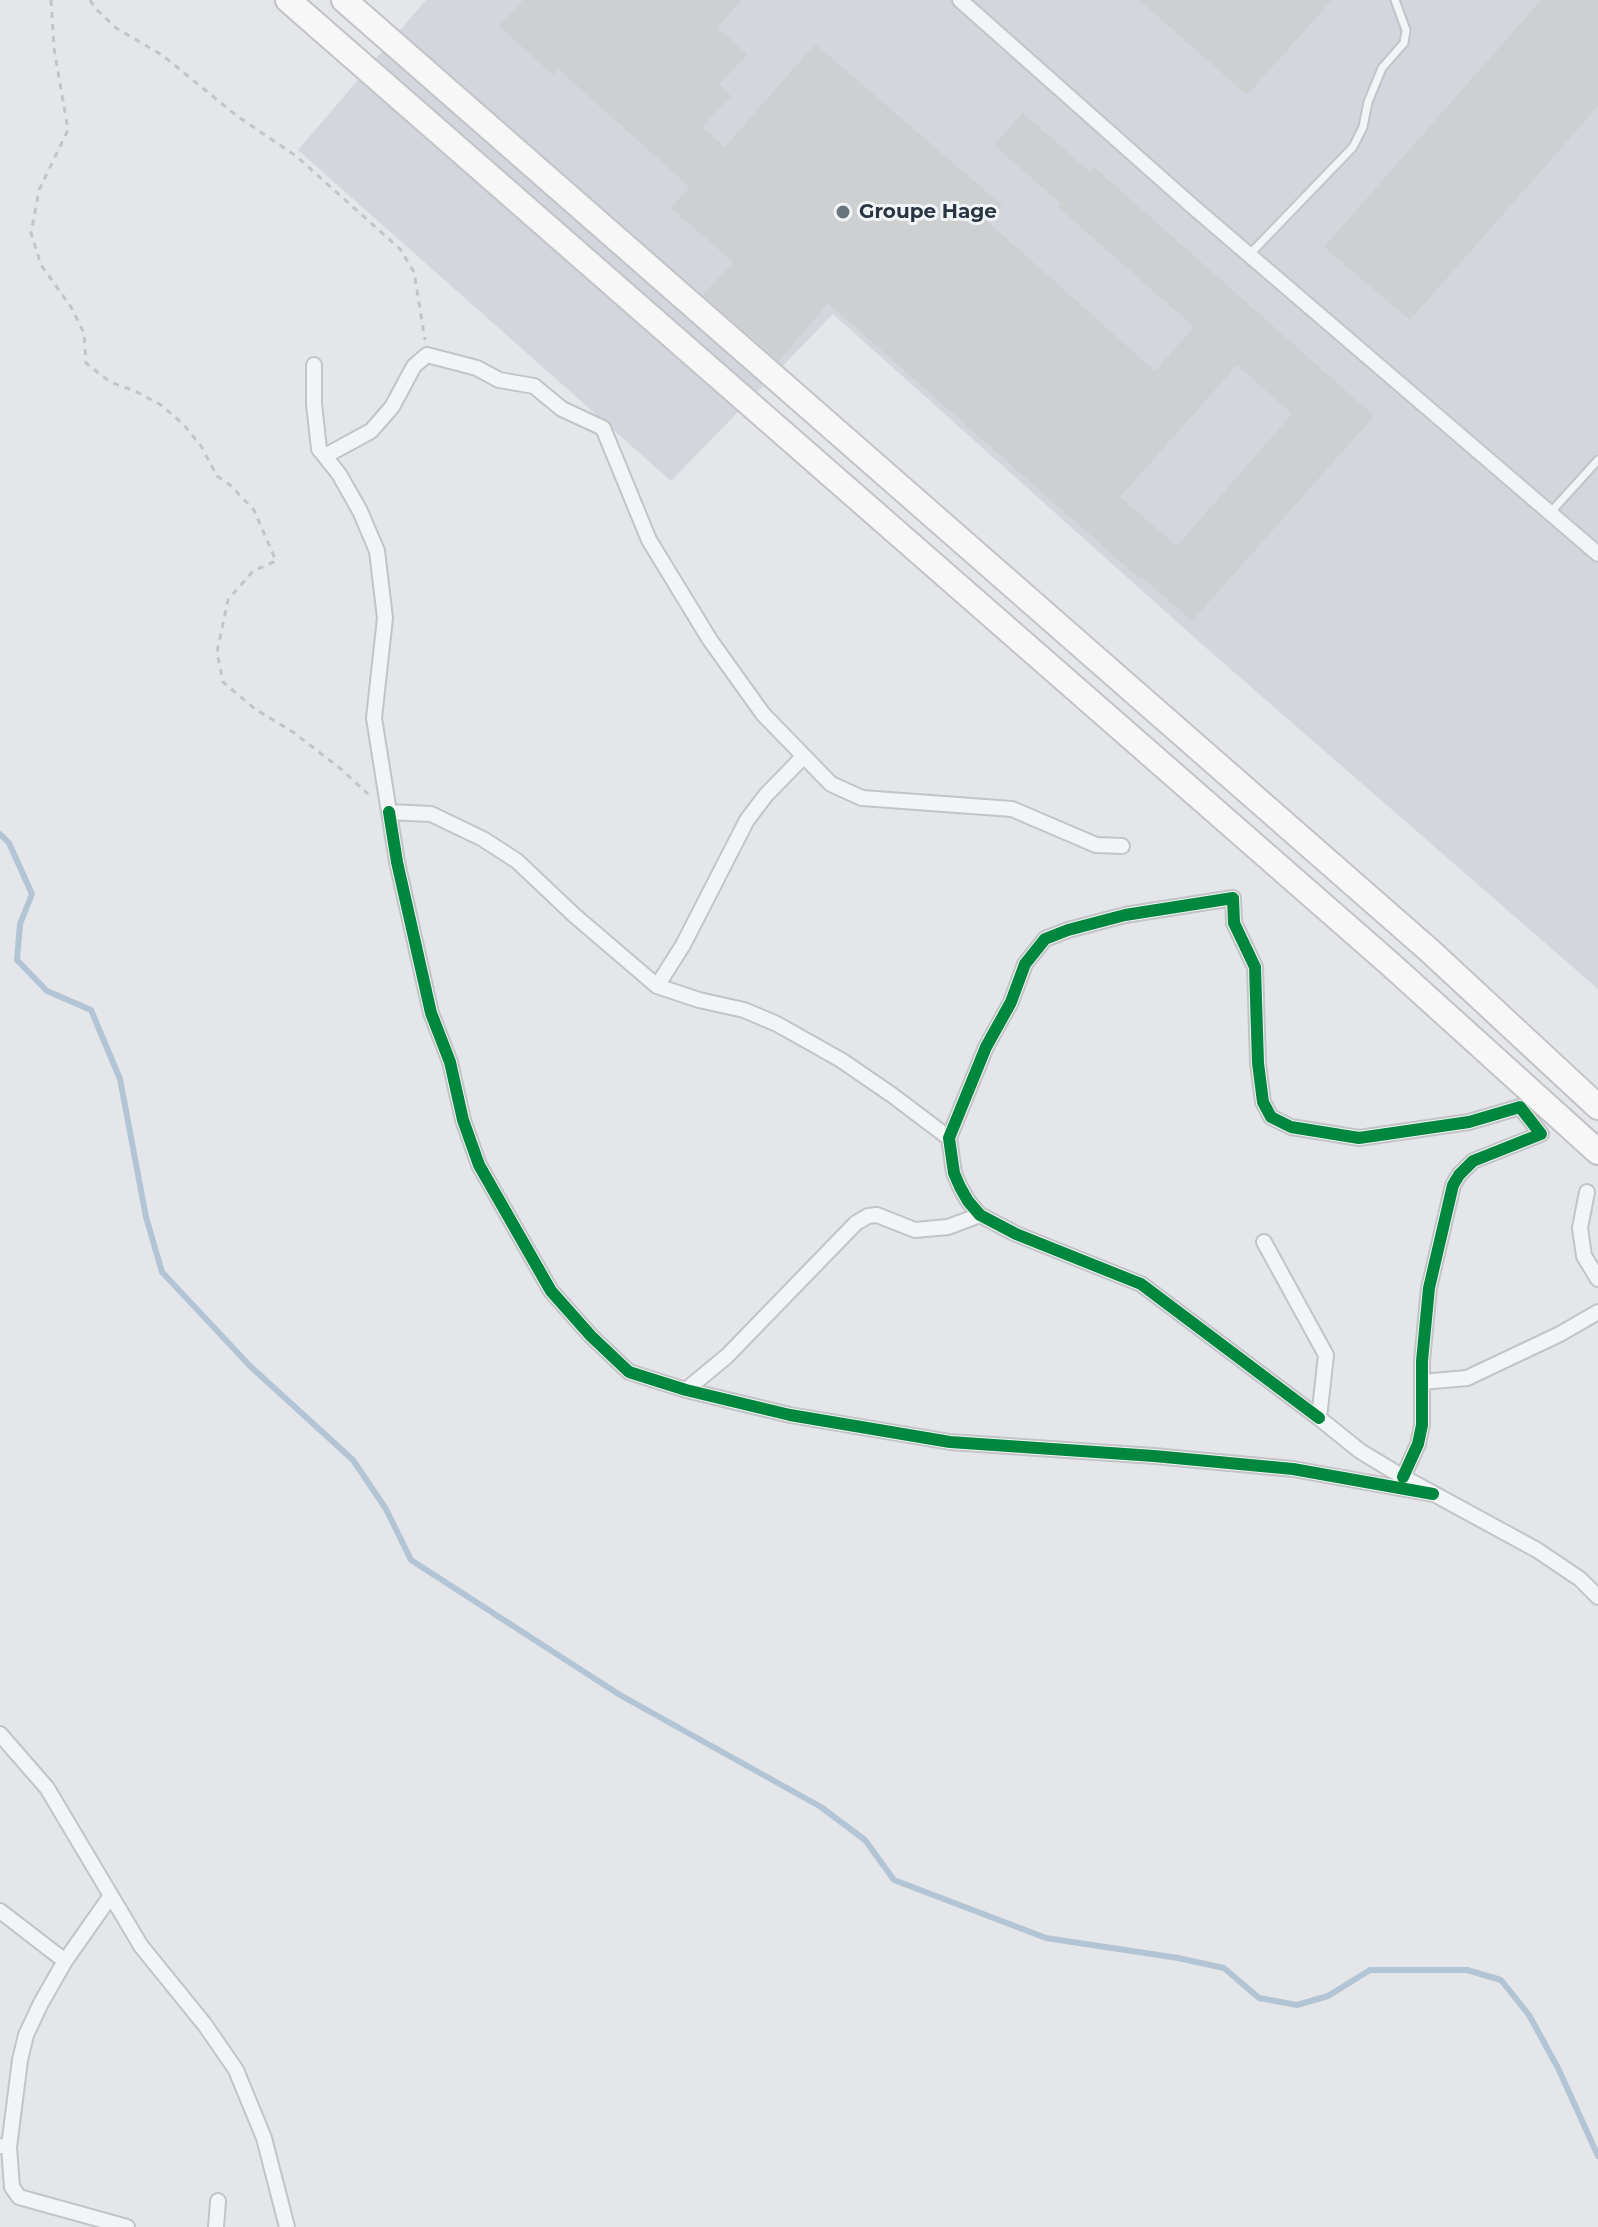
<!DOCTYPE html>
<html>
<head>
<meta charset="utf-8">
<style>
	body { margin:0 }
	canvas { display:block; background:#e4e6e9 }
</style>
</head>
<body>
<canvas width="1598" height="2227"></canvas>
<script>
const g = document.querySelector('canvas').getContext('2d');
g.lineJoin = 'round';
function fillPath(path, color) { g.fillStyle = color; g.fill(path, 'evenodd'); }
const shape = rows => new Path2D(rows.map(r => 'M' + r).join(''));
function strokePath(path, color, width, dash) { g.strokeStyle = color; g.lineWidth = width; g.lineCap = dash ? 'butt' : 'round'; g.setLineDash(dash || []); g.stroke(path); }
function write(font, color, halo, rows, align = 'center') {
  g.font = font + ' Montserrat,sans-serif'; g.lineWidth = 6; g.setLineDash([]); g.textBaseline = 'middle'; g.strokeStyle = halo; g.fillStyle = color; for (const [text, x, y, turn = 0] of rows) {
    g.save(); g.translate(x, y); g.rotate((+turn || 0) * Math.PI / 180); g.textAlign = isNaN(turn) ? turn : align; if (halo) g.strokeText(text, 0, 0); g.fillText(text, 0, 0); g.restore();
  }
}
const built = shape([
	[426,0,1598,0,1598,989,1205,647,833,314,671,481,298,150]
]);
const stream = shape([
	[0,834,9,843,32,894,20,924,17,960,47,991,91,1010,120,1079,146,1217,162,1272,250,1366,353,1460,386,1509,411,1560,620,1695,821,1807,865,1840,894,1880,1046,1938,1178,1958,1224,1968,1259,1998,1297,2005,1328,1996,1370,1970,1467,1970,1501,1980,1529,2015,1558,2068,1598,2156]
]);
const building = shape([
	[523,0,742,0,717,27,747,54,719,85,731,96,702,127,725,147,815,44,1002,205,988,222,1155,371,1194,327,1058,207,1061,204,994,145,1023,113,1090,172,1094,167,1374,416,1192,621,1142,577,1140,579,828,303,779,361,703,295,733,262,671,208,690,187,558,69,553,75,499,26],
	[1237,365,1292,414,1177,546,1120,497],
	[1139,0,1332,0,1247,95],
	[1541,0,1598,0,1598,106,1410,320,1324,247]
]);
const path = shape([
	[51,0,54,48,68,130,39,190,31,233,41,265,71,307,84,333,86,363,110,382,135,391,161,405,183,424,201,446,217,476,230,485,254,510,276,561,253,571,228,600,217,652,223,682,255,709,293,732,341,769,368,794],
	[90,0,95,8,116,28,162,55,237,116,296,156,400,249,414,272,425,340]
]);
const service = shape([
	[1249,255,1353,147,1363,127,1368,102,1382,68,1404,43,1406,30,1395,0],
	[1550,513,1598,460]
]);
const minor = shape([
	[960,0,1191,205,1598,554],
	[314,365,314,404,319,449,339,474,360,511,377,551,385,618,374,718,389,812,431,814,483,839,517,861,574,915,657,986],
	[325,456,371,431,392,407,414,366,427,355,477,368,499,380,534,386,562,409,603,428,649,540,710,640,763,714,831,784,862,798,1012,809,1096,845,1122,846],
	[803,757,766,795,747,820,683,945,657,986,699,1000,744,1010,777,1024,841,1060,892,1095,949,1138],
	[389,812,397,862,431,1013,450,1062,463,1120,479,1165,551,1291,591,1336,629,1372,686,1390,790,1415,950,1442,1154,1456,1293,1469,1433,1494],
	[1587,1192,1580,1228,1584,1256,1598,1279],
	[1264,1242,1326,1355,1319,1418,1360,1451,1403,1477,1537,1550,1580,1579,1598,1597],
	[1422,1382,1467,1378,1560,1334,1598,1312],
	[686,1390,727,1356,856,1223,868,1216,877,1215,915,1230,948,1227,980,1215],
	[1319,1418,1141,1284,1016,1234,980,1215,968,1201,960,1187,954,1173,949,1138,986,1047,1011,1002,1025,964,1045,939,1068,930,1125,915,1233,898,1234,923,1255,967,1258,1063,1263,1102,1271,1117,1291,1127,1359,1138,1469,1122,1520,1107,1541,1134,1473,1161,1459,1175,1453,1185,1429,1288,1422,1361,1422,1425,1418,1444,1403,1477],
	[0,1734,47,1788,141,1946,205,2025,236,2070,264,2138,287,2227],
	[0,1911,65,1961],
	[0,2146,9,2147,12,2187,19,2197,127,2227],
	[9,2147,20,2060,26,2035,41,2003,65,1961,110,1897],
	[216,2227,218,2201]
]);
const primary = shape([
	[288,0,1389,963,1598,1152],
	[344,0,1430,951,1598,1107]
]);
const cycleway = shape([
	[389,812,397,862,431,1013,450,1062,463,1120,479,1165,551,1291,591,1336,629,1372,686,1390,790,1415,950,1442,1154,1456,1293,1469,1433,1494],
	[1319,1418,1141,1284,1016,1234,980,1215,968,1201,960,1187,954,1173,949,1138,986,1047,1011,1002,1025,964,1045,939,1068,930,1125,915,1233,898,1234,923,1255,967,1258,1063,1263,1102,1271,1117,1291,1127,1359,1138,1469,1122,1520,1107,1541,1134,1473,1161,1459,1175,1453,1185,1429,1288,1422,1361,1422,1425,1418,1444,1403,1477]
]);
const markers = [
	[843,212,8,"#6b737d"]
];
const poiNames = [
	["Groupe Hage",859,212]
];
fillPath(built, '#d3d6dc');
strokePath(stream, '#b3c5d4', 6);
fillPath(building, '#cdcfd1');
strokePath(service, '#c2c4c7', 11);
strokePath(minor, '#c2c4c7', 18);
strokePath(primary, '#c1c3c7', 28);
strokePath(path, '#c2c5c8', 3, [6, 6]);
strokePath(service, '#f3f4f6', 7);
strokePath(minor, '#f3f4f6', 14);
strokePath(primary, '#f7f7f7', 24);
strokePath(cycleway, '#00873e', 12);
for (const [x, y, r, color] of markers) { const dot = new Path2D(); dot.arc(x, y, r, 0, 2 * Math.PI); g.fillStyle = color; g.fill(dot); strokePath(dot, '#f2f5f8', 3); }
write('bold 20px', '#2a3543', '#f2f5f8', poiNames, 'left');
</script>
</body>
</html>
